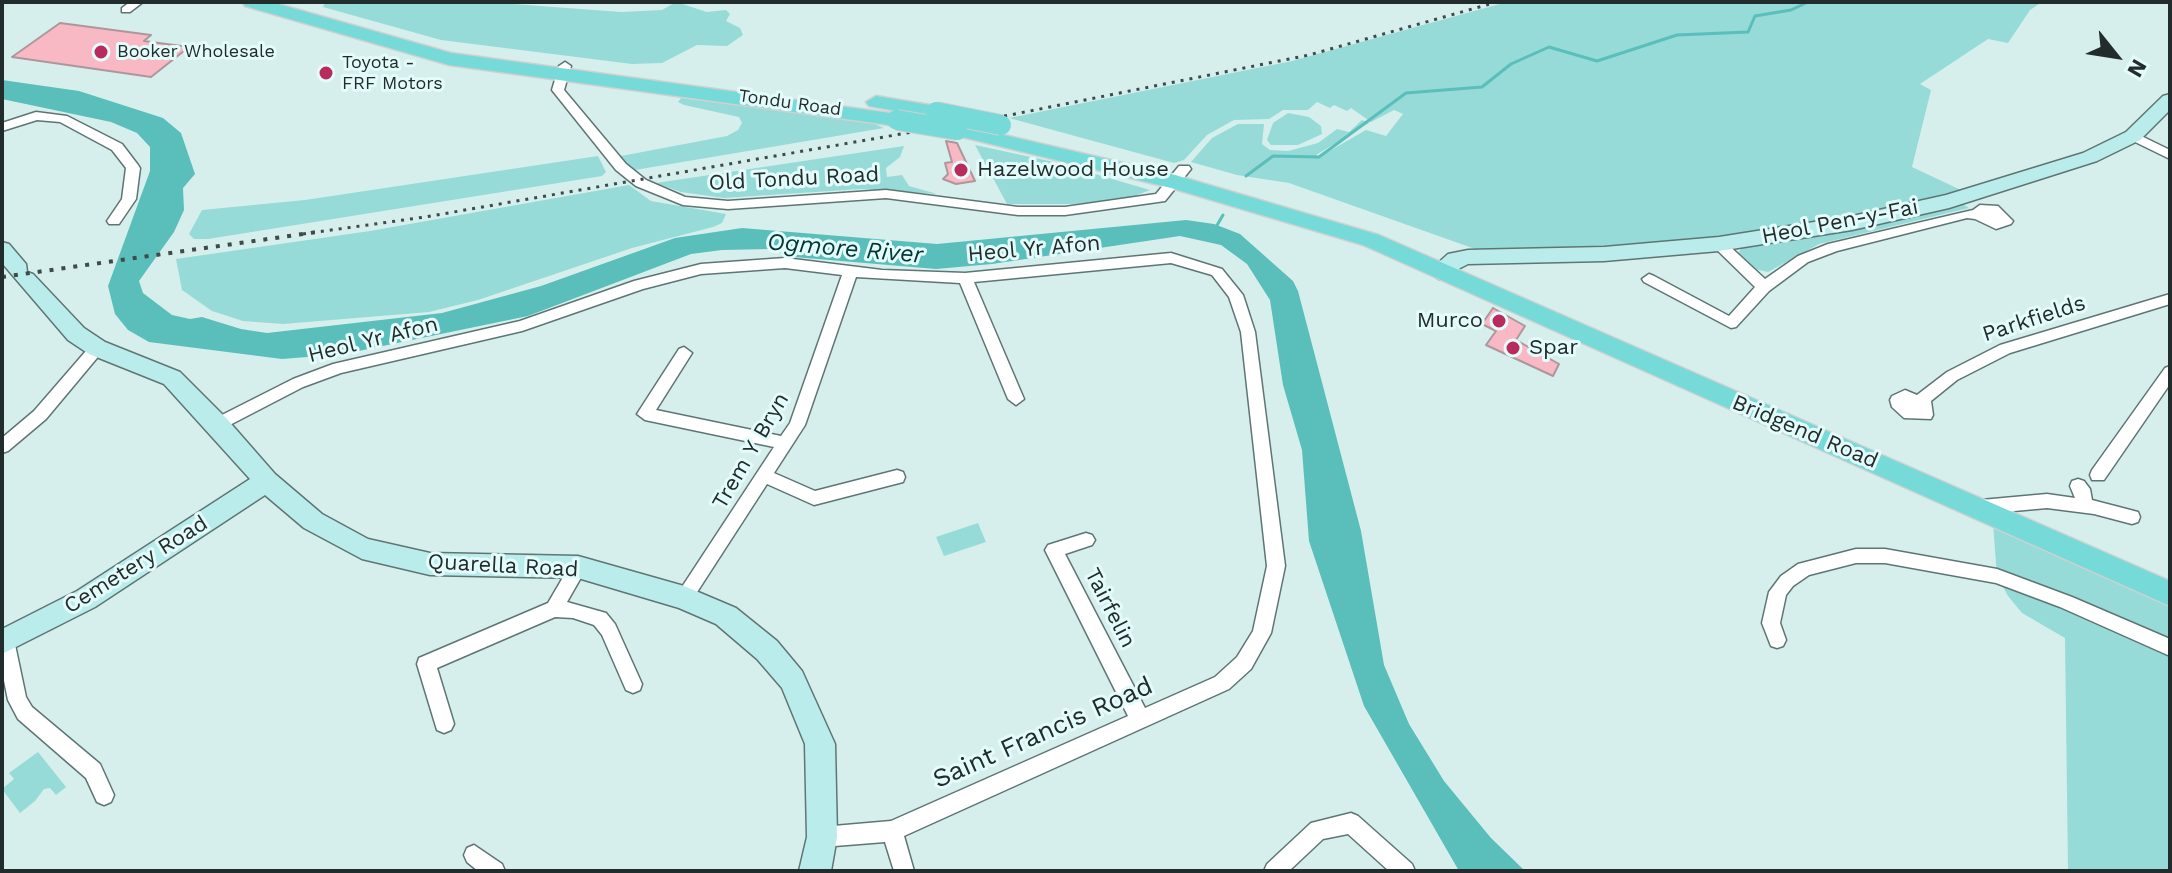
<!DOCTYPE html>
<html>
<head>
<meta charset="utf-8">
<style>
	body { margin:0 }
	#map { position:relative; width:2172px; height:873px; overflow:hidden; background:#d6efed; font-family:"Work Sans",sans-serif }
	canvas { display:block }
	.frame { position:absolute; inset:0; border:4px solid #232c2c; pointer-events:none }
	.north { position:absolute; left:2076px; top:16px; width:80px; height:80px; -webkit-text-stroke:6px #e3fcfb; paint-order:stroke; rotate:120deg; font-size:22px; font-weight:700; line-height:32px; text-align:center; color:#232c2c }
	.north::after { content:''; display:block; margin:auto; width:28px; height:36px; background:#232c2c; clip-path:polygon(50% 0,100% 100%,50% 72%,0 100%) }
</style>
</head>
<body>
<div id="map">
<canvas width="2172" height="873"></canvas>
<div class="frame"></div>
<div class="north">N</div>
</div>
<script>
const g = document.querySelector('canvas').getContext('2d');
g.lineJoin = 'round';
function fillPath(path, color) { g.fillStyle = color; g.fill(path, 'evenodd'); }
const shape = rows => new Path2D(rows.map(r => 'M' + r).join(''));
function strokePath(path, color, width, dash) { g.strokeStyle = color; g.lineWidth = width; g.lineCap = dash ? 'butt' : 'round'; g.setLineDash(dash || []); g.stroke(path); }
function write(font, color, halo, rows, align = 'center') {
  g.font = font + ' "Work Sans",sans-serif'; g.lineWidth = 6; g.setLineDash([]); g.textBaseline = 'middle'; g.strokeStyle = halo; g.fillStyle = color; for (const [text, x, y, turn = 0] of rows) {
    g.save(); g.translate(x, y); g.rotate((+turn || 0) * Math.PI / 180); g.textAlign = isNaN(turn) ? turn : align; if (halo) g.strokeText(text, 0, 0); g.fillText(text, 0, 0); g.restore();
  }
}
const green = shape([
	[325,2,486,2,621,12,662,10,676,2,707,12,726,10,730,14,726,21,740,28,743,35,727,46,697,45,662,63,632,64,441,40,323,7],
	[1507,2,2042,2,2030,10,2008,43,1988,39,1920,84,1931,90,1912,167,1963,191,1760,233,1492,255,1289,183,1237,175,1191,162,1212,138,1238,124,1264,124,1262,144,1270,150,1288,151,1318,143,1337,129,1349,132,1362,120,1369,123,1316,155,1319,157,1366,130,1386,136,1403,114,1394,110,1371,122,1351,108,1347,111,1334,105,1330,108,1317,102,1308,110,1283,110,1269,119,1234,120,1207,135,1184,160,1174,163,1009,118,1292,61],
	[681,98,867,121,884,128,635,170,621,160,621,156,727,136,738,130,742,123,739,117,684,105,678,102],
	[1288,113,1309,117,1321,126,1322,134,1298,145,1271,145,1267,140,1273,123],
	[975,145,1054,162,1150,190,1127,199,1076,204,1007,204],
	[904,146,900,157,886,168,887,177,902,175,909,186,937,194,861,189,724,198,681,192,656,183],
	[598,156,606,172,602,176,208,239,194,239,189,234,202,210,305,200],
	[629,185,651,201,726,214,722,223,713,227,632,248,478,300,429,312,283,324,243,321,212,311,182,290,176,259,370,231],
	[1961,203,1969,208,1819,244,1768,272,1750,268,1738,254,1742,247],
	[978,523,986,542,944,556,936,537],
	[1993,524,2170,606,2170,871,2068,871,2065,638,2022,613,2008,596,1997,576],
	[38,752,66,787,56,795,50,788,44,789,35,801,20,813,2,789,14,779,9,773]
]);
const water = shape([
	[2,80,79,91,163,118,181,133,195,174,183,188,184,210,174,232,139,281,143,293,172,315,190,319,202,317,241,329,267,333,442,313,541,286,675,238,742,228,937,244,1186,220,1214,224,1240,234,1293,281,1298,291,1361,531,1384,665,1409,724,1444,781,1491,838,1525,871,1459,871,1364,706,1309,541,1302,450,1283,385,1270,300,1247,264,1221,245,1180,236,992,264,936,269,794,257,770,249,722,250,691,254,528,316,344,354,282,359,149,342,128,330,115,314,108,286,150,171,150,147,137,133,111,122,2,99]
]);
const stream = shape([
	[1246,176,1273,156,1319,157,1406,93,1482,87,1511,64,1549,47,1597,61,1677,35,1748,32,1755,16,1791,10,1808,2],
	[1216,227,1223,215]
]);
const building = shape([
	[60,23,151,35,144,41,189,47,151,77,12,57,60,23],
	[946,141,957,143,975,181,956,184,943,179,948,174,945,163,952,162,946,141],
	[1493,308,1525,326,1516,340,1559,364,1553,376,1486,345,1496,331,1482,324,1493,308]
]);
const street = shape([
	[130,2,143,2,130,12,122,12,122,8,130,2],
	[565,62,571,66,564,90,626,164,646,180,685,197,728,201,886,190,1018,207,1065,207,1156,194,1179,166,1189,166,1191,169,1165,201,1065,215,1018,215,886,198,728,209,683,205,636,186,616,170,552,90,559,66,565,62],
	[36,112,67,116,122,144,138,165,140,168,136,199,119,224,109,224,107,221,122,199,126,168,112,150,60,122,37,120,2,131,2,123,36,112],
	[2133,132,2170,150,2170,159,2129,139,2129,133,2133,132],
	[1980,205,1998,206,2013,221,2011,224,1996,229,1975,219,1967,218,1837,251,1808,262,1769,291,1736,327,1731,328,1644,282,1642,279,1649,274,1654,276,1729,316,1755,287,1714,247,1712,244,1714,241,1724,241,1765,279,1798,256,1828,244,1973,210,1980,205],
	[1171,253,1222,269,1243,295,1255,332,1285,566,1271,633,1251,669,1229,689,904,836,914,871,894,871,885,842,822,847,815,844,812,837,815,830,822,827,891,821,1128,716,1045,550,1048,545,1086,533,1092,535,1095,540,1092,545,1065,554,1145,708,1215,677,1237,657,1253,631,1267,566,1241,332,1229,297,1212,275,1171,263,974,282,1024,399,1016,405,1008,399,960,283,856,277,805,425,774,473,815,491,897,470,903,472,905,477,903,482,814,505,767,484,690,603,684,606,678,603,675,598,678,593,774,447,645,420,637,414,679,349,684,347,692,353,656,410,781,436,790,423,842,275,785,268,701,274,643,289,522,331,341,373,303,387,224,428,218,430,212,428,210,424,212,420,293,379,333,364,520,321,634,281,701,264,785,258,882,270,965,273,1171,253],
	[2170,294,2170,304,2010,353,1957,380,1931,401,1933,415,1931,419,1904,418,1892,407,1890,400,1892,396,1905,390,1917,395,1947,372,2000,345,2170,294],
	[97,343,102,344,105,348,102,352,46,419,8,451,2,453,2,438,34,411,92,344,97,343],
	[2170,366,2170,384,2104,480,2092,480,2090,475,2092,470,2165,368,2170,366],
	[2078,479,2084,481,2090,489,2092,500,2138,512,2140,517,2138,522,2132,524,2094,514,2047,508,1981,514,1975,512,1973,507,1975,502,1981,500,2047,494,2075,498,2070,486,2072,481,2078,479],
	[1856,549,1885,549,1997,569,2072,597,2170,639,2170,656,2060,607,1996,583,1885,563,1856,563,1809,575,1793,586,1786,595,1780,623,1786,640,1783,646,1777,648,1771,646,1762,623,1769,592,1781,576,1798,564,1856,549],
	[578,560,584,562,587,567,567,602,606,613,615,624,642,684,640,690,633,693,626,690,602,635,594,625,573,618,555,617,437,668,454,724,451,730,444,733,437,730,417,664,419,658,548,603,572,562,578,560],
	[5,632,11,634,14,640,26,697,32,707,100,764,114,795,111,802,104,805,97,802,86,778,18,719,8,700,2,671,2,633,5,632],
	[1351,813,1358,816,1412,864,1415,871,1389,871,1348,834,1323,839,1289,871,1264,871,1267,864,1311,823,1351,813],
	[474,845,502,864,505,871,478,871,467,862,464,855,467,848,474,845]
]);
const secondary = shape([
	[2170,94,2170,110,2140,140,2097,161,1949,208,1852,230,1719,251,1604,261,1468,264,1439,279,1428,272,1448,254,1468,250,1604,247,1719,237,1852,216,1946,195,2083,153,2126,132,2163,96,2170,94],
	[2,242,9,244,26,264,27,272,33,274,84,328,105,342,180,372,226,418,275,474,322,514,368,539,430,553,578,556,684,586,736,608,777,641,802,671,835,744,837,837,831,871,799,871,807,837,805,744,782,688,757,659,716,624,679,608,578,578,430,575,362,559,304,528,265,495,95,607,2,654,2,629,77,591,250,479,164,384,89,354,68,340,2,263,2,242]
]);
const primary = shape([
	[242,2,271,2,451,53,897,114,907,120,897,126,449,65,245,6,242,2],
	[876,96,936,106,946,112,936,118,869,106,866,102,876,96],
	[961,125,1175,175,1379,235,2170,581,2170,606,1363,245,1171,188,954,135,951,131,961,125]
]);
const railFar1 = shape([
	[303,234,425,217,1010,115,1309,55,1497,2]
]);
const rail = shape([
	[2,277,317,232]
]);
const primaryBridge = shape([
	[936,112,1001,125],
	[897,120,957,130]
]);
const markers = [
	[101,52,8,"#b92b5c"],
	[326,73,8,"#b92b5c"],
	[961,170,8,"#b92b5c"],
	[1499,321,8,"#b92b5c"],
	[1513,348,8,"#b92b5c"]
];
const farPoinames = [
	["Booker Wholesale",117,52],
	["Toyota -",342,63],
	["FRF Motors",342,84]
];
const farStreetnames = [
	["Tondu Road",790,103,8]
];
const poiNames = [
	["Hazelwood House",977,170],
	["Murco",1483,321,"right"],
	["Spar",1529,348]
];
const streetNames = [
	["Old Tondu Road",794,179,-3],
	["Heol Pen-y-Fai",1840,222,-11],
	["Heol Yr Afon",1034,249,-5],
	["Parkfields",2034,319,-18],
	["Heol Yr Afon",373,340,-14],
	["Bridgend Road",1805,432,23],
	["Trem Y Bryn",751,451,-60],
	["Cemetery Road",136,565,-32],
	["Quarella Road",503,566,3],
	["Tairfelin",1110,608,63]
];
const waterNames = [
	["Ogmore River",845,249,5]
];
const nearStreetnames = [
	["Saint Francis Road",1043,733,-24]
];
fillPath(green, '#96dbd8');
fillPath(water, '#5abeba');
strokePath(stream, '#5abeba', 3);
fillPath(building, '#f8b9c5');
strokePath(building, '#ad979b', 2);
strokePath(street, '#5f7574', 3);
strokePath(secondary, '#5f7574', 3);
strokePath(primary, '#cfd1d1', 3);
fillPath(street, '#fff');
fillPath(secondary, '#baecec');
fillPath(primary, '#75dad8');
strokePath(railFar1, '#3f4a4a', 3, [3, 6]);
strokePath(rail, '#3f4a4a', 4, [4, 8]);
strokePath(primaryBridge, '#cfd1d1', 22, []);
strokePath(primaryBridge, '#75dad8', 20);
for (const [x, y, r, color] of markers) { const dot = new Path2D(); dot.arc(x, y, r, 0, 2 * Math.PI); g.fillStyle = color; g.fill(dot); strokePath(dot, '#e3fcfb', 3); }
write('18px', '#232c2c', '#e3fcfb', farPoinames, 'left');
write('18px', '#232c2c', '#e3fcfb', farStreetnames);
write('22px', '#232c2c', '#e3fcfb', poiNames, 'left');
write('22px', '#232c2c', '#e3fcfb', streetNames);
write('italic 24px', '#043635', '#e3fcfb', waterNames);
write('26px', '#232c2c', '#e3fcfb', nearStreetnames);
</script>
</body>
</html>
